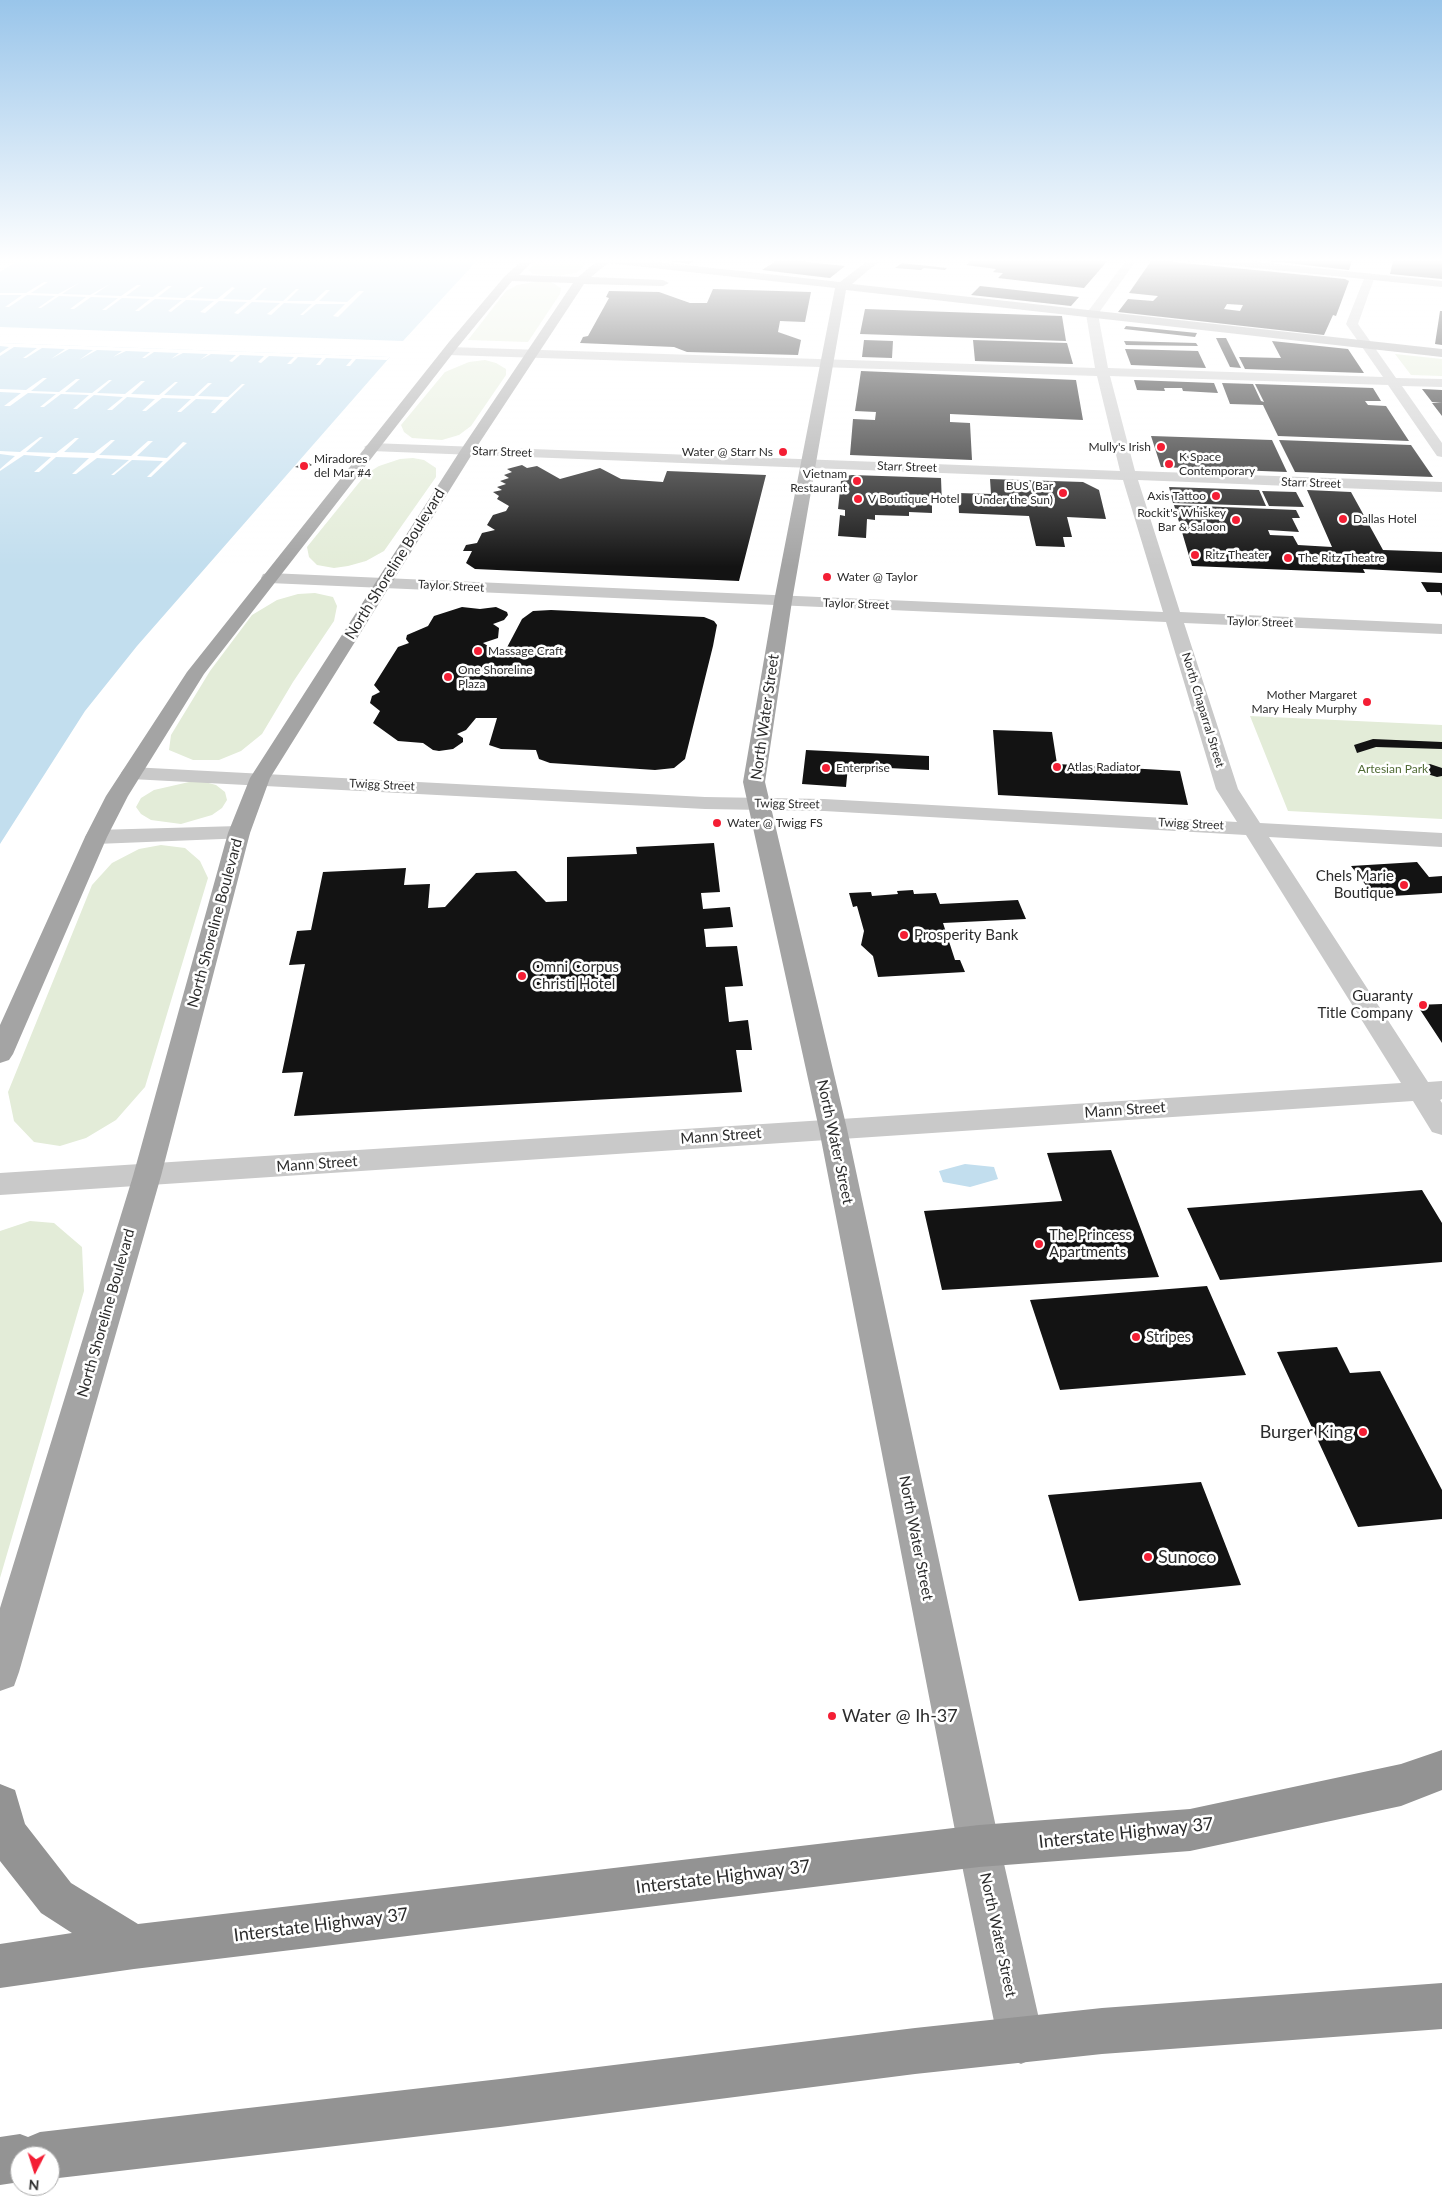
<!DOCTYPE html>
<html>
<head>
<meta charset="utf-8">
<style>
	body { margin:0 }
	#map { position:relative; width:1442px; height:2206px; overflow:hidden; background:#fff; font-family:Lato,sans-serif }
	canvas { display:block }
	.north { position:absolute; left:10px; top:2146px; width:50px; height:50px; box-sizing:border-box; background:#fff; border:1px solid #ababab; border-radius:50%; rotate:185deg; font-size:14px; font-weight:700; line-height:20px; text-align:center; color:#2c2c2c }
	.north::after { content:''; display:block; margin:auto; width:18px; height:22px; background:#f41e34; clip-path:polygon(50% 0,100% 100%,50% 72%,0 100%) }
</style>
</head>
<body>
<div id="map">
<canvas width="1442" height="2206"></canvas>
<div class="north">N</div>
</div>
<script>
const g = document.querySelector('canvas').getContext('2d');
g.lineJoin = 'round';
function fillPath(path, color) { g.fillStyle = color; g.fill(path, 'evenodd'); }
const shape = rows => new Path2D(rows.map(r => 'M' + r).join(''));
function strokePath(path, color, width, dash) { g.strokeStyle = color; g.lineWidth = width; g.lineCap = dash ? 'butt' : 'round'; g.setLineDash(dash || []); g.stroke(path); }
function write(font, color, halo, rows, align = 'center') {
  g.font = font + ' Lato,sans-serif'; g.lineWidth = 5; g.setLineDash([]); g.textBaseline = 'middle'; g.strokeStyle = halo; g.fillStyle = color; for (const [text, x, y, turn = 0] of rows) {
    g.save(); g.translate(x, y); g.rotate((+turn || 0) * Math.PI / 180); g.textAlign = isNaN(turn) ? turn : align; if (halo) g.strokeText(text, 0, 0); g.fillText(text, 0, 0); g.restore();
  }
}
const green = shape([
	[556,258,582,261,585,265,576,273,556,276,533,274,528,270,535,263],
	[542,281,551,282,561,288,560,294,528,342,468,340,506,291,517,285],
	[1395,354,1442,359,1442,376,1411,375],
	[485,360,496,363,506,369,506,375,471,426,459,435,442,440,412,438,404,432,401,425,445,372,469,362],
	[413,458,424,460,436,468,436,477,384,551,366,561,348,566,334,568,317,565,309,557,307,547,366,474,379,466,400,459],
	[315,593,333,597,337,606,334,621,293,682,262,734,241,751,219,760,193,760,169,750,171,735,210,671,252,615,277,600,298,594],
	[1250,716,1442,725,1442,819,1288,811],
	[189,782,205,782,216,785,225,792,227,800,222,808,212,815,181,824,151,820,141,814,136,807,141,798,154,790],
	[161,845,185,848,200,861,208,878,145,1087,116,1120,86,1138,60,1146,34,1142,14,1121,8,1092,92,885,112,863,139,849],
	[30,1221,54,1223,82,1247,84,1291,0,1578,0,1231]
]);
const water = shape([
	[22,258,483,258,473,265,403,341,0,327,0,272],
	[0,343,390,357,137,646,85,711,0,844],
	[965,1164,994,1167,998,1179,970,1187,943,1182,939,1171]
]);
const pier = shape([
	[44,282,48,282,31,293,58,294,79,283,62,294,90,295,110,284,94,295,121,296,137,285,141,285,126,296,153,297,168,286,172,286,158,297,185,298,200,287,204,287,190,298,217,299,232,287,235,288,223,299,250,300,264,288,267,288,255,300,283,301,296,289,299,289,287,301,314,301,326,290,330,290,319,301,347,302,359,291,364,291,338,317,333,316,345,304,316,304,303,315,300,315,312,304,284,303,271,315,267,314,280,303,252,302,238,314,234,313,247,302,219,301,205,313,200,312,214,301,186,300,171,312,168,311,182,300,155,299,139,311,135,311,150,299,122,298,106,310,102,310,118,298,91,297,74,309,70,309,86,297,59,296,41,308,38,308,55,296,27,295,9,307,5,307,22,295,0,295,0,293,26,293],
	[0,343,390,357,387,360,356,359,350,366,346,366,352,359,326,358,320,365,316,365,322,358,298,357,291,364,287,364,294,357,269,356,261,363,258,362,264,356,240,355,232,362,229,361,236,355,211,354,200,360,208,354,183,353,171,359,179,353,154,352,145,358,142,358,150,352,126,351,113,357,122,351,97,350,79,360,93,350,69,349,51,359,65,349,42,348,26,358,23,358,37,348,14,347,0,356,0,353,9,347,0,346],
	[43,378,47,378,31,391,59,392,76,379,80,379,65,392,92,393,109,380,112,380,97,393,125,394,141,381,145,381,131,394,159,395,175,382,178,382,164,395,194,396,208,383,212,383,198,396,228,397,242,384,245,384,215,413,211,413,223,400,196,399,181,412,177,412,191,399,162,398,146,411,142,411,155,399,127,397,112,410,107,410,123,397,94,395,77,409,73,409,89,395,61,394,44,407,40,407,56,394,28,393,10,406,4,406,21,393,0,392,0,389,26,390],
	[40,437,43,437,26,452,56,453,75,438,79,438,64,452,94,453,111,440,115,440,99,455,131,456,148,441,153,441,137,456,167,458,183,442,187,443,151,477,147,477,163,461,132,460,114,475,111,475,129,460,97,458,76,474,72,474,89,458,56,457,39,472,34,472,51,457,24,455,0,471,0,469,15,456,0,454,0,451,20,452]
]);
const building = shape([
	[654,258,698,258,689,264],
	[974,258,1110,258,1084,288,998,278,1003,273,993,272,996,269,966,265],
	[1244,258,1353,258,1349,270],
	[1394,258,1442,260,1442,279,1390,274],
	[779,259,845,266,830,278,762,270],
	[1154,260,1345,279,1349,281,1336,316,1333,315,1324,335,1118,312,1128,299,1153,301,1158,296,1129,293,1151,261],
	[1227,304,1243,305,1240,311,1224,309],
	[902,263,947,268,945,270,924,268,921,270,895,268],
	[980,286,1079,297,1071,306,971,295],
	[713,289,811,292,805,322,780,321,778,332,801,340,798,355,687,352,674,347,580,343,583,337,588,336,609,298,606,297,609,291,659,292,690,303,707,303],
	[865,309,1062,316,1066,341,860,334],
	[1440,311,1442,311,1442,345,1435,344],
	[1126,326,1197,333,1195,337,1124,329],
	[1216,338,1226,338,1241,368,1230,367],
	[864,340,893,341,892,358,862,357],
	[973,340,1067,343,1073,364,975,361],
	[1124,341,1196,343,1198,346,1126,345],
	[1272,341,1348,349,1364,373,1245,369,1239,357,1281,358],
	[1125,349,1198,351,1206,368,1131,365],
	[861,371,1076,380,1083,420,950,414,950,422,970,423,972,460,850,455,853,419,875,420,876,412,855,411],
	[1134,380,1214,383,1218,393,1183,391,1182,388,1164,388,1165,391,1137,390],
	[1222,383,1253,384,1261,401,1264,402,1255,384,1373,388,1381,401,1365,401,1368,405,1386,406,1409,441,1278,436,1263,405,1230,404],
	[1422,389,1442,390,1442,403,1432,402],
	[1432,403,1442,403,1442,416],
	[1151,436,1272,440,1287,472,1161,467],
	[1279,440,1411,445,1433,477,1295,472],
	[303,463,309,463,312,465,304,469,295,467],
	[522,465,527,468,537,466,560,479,600,468,621,479,663,482,667,471,766,475,739,581,475,569,466,563,472,551,463,551,466,545,477,543,482,533,495,530,487,525,493,515,506,511,509,506,497,499,499,496,493,492,502,490,497,487,506,484,500,481,509,478,504,475,512,472,507,469],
	[852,475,941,478,942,505,932,505,932,513,909,512,909,516,875,515,875,520,867,519,866,538,838,536,840,515,845,516,845,510,838,509,841,481,845,480,843,478,845,476],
	[990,479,1083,482,1099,490,1106,519,1067,517,1072,537,1063,537,1065,547,1036,546,1029,516,959,513,958,493,991,494],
	[1169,487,1259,490,1266,506,1173,503],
	[1307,490,1351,492,1383,550,1442,552,1442,573,1363,569,1365,573,1192,566,1174,505,1296,510,1300,518,1292,518,1299,532,1268,530,1270,535,1293,536,1298,545,1332,547],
	[1262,491,1296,492,1304,507,1269,506],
	[1421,582,1442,583,1442,596,1440,592,1427,592],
	[462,607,480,609,496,607,507,612,508,615,504,620,493,624,499,628,498,638,483,643,503,655,522,619,533,611,551,610,704,617,714,621,717,625,713,646,685,759,674,768,655,770,550,763,539,759,536,750,501,749,489,745,497,718,476,718,466,730,457,734,463,738,463,742,453,749,439,751,433,750,423,743,398,741,373,723,380,711,370,703,372,696,380,692,374,685,398,647,409,643,406,639,407,635,428,626,434,616],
	[993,730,1052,732,1057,764,1180,771,1188,805,998,795],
	[1373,739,1442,742,1442,749,1376,747,1357,753,1354,745],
	[806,750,929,756,929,770,848,766,846,787,802,784],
	[1430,764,1442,768,1442,776,1437,777,1424,773,1421,767],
	[714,843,720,892,701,893,703,909,730,907,733,927,704,929,705,937,706,947,737,946,743,986,725,987,729,1022,748,1020,752,1050,736,1050,742,1092,294,1116,303,1072,282,1073,305,964,289,965,297,931,311,930,323,872,406,868,404,885,430,884,428,908,445,907,476,873,516,871,546,902,567,901,567,857,637,854,636,847],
	[1417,862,1429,877,1442,876,1442,893,1375,897,1351,866],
	[913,890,914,894,936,893,940,904,1018,900,1026,919,943,923,955,960,960,960,965,972,878,977,873,956,861,945,864,931,857,906,853,907,849,893,871,892,872,896,898,894,897,891],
	[1442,1004,1442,1043,1417,1005],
	[1111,1150,1159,1277,942,1290,924,1211,1062,1201,1047,1153],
	[1422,1190,1442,1223,1442,1262,1220,1280,1187,1208],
	[1207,1286,1246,1375,1060,1390,1030,1300],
	[1337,1347,1350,1373,1380,1371,1442,1490,1442,1519,1358,1527,1277,1352],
	[1201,1482,1241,1585,1079,1601,1048,1495]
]);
const minor = shape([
	[1128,258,1138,258,1098,314,1108,368,1383,377,1346,324,1365,276,1370,273,1375,276,1358,324,1396,378,1442,379,1442,387,1402,386,1442,443,1442,457,1437,456,1388,385,1110,376,1135,471,1442,482,1442,492,1138,480,1180,612,1442,624,1442,634,1184,623,1238,789,1260,823,1442,833,1442,847,1269,837,1428,1082,1442,1081,1442,1099,1440,1100,1442,1103,1442,1135,1432,1132,1413,1101,0,1195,0,1173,1401,1083,1246,835,824,811,705,809,131,779,124,777,121,773,124,769,131,767,705,797,824,799,1237,822,1216,789,1166,622,269,583,263,582,261,578,263,574,269,573,1163,612,1123,480,371,451,364,447,371,443,1120,471,1097,376,449,355,443,351,449,347,1095,368,1086,314,1128,258],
	[239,826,247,828,250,833,247,838,96,844,88,842,85,837,88,832,96,830,239,826]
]);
const major = shape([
	[525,258,536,258,519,275,578,277,596,262,588,258,622,258,840,282,871,258,883,258,852,284,1442,349,1442,357,846,290,792,601,765,782,847,1129,1000,1846,1044,2041,1037,2057,1021,2064,1005,2057,998,2041,958,1846,819,1129,743,782,774,601,835,288,608,263,591,277,663,280,669,283,663,286,584,284,474,451,270,778,250,833,161,1176,19,1672,14,1686,0,1691,0,1608,133,1176,228,833,250,778,460,451,573,283,512,281,457,348,204,674,128,796,107,837,13,1054,9,1060,0,1063,0,1025,85,837,106,796,187,672,449,342,505,276,525,258],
	[1182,258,1219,258,1442,281,1442,287,1187,261,1182,258]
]);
const highway = shape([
	[1442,1750,1442,1790,1401,1806,1190,1851,979,1867,134,1969,0,1988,0,1944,72,1933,41,1913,0,1861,0,1784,15,1790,25,1824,71,1883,138,1924,979,1825,1190,1809,1401,1764,1442,1750],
	[1442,1983,1442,2029,1102,2054,915,2074,500,2127,50,2179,50,2156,20,2156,20,2182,0,2185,0,2137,20,2134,28,2137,40,2132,500,2079,915,2028,1102,2008,1442,1983]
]);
const markers = [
	[1161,447,5,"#f41e34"],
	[783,452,5,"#f41e34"],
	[1169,464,5,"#f41e34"],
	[304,466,5,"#f41e34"],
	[857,481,5,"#f41e34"],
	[1063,493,5,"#f41e34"],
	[1216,496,5,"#f41e34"],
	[858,499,5,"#f41e34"],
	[1343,519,5,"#f41e34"],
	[1236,520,5,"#f41e34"],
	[1195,555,5,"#f41e34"],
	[1288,558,5,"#f41e34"],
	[827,577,5,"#f41e34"],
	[478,651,5,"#f41e34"],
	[448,677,5,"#f41e34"],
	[1367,702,5,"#f41e34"],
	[1057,767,5,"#f41e34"],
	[826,768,5,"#f41e34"],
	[717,823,5,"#f41e34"],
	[1404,885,5,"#f41e34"],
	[904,935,5,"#f41e34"],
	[522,976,5,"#f41e34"],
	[1423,1005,5,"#f41e34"],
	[1039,1244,5,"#f41e34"],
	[1136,1337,5,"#f41e34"],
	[1363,1432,5,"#f41e34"],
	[1148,1557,5,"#f41e34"],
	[832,1716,5,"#f41e34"]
];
const farPoinames = [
	["Mully's Irish",1151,447,"right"],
	["Water @ Starr Ns",773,452,"right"],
	["K Space",1179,457],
	["Contemporary",1179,471],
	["Miradores",314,459],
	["del Mar #4",314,473],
	["Vietnam",847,474,"right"],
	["Restaurant",847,488,"right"],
	["BUS (Bar",1053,486,"right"],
	["Under the Sun)",1053,500,"right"],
	["Axis Tattoo",1206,496,"right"],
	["V Boutique Hotel",868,499],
	["Rockit's Whiskey",1226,513,"right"],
	["Bar & Saloon",1226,527,"right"],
	["Dallas Hotel",1353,519],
	["Ritz Theater",1205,555],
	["The Ritz Theatre",1298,558],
	["Water @ Taylor",837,577],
	["Massage Craft",488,651],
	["One Shoreline",458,670],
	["Plaza",458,684],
	["Mother Margaret",1357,695,"right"],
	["Mary Healy Murphy",1357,709,"right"],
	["Atlas Radiator",1067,767],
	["Enterprise",836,768],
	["Water @ Twigg FS",727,823]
];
const farStreetnames = [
	["Starr Street",502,452,2],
	["Starr Street",907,467,2],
	["Starr Street",1311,483,2],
	["Taylor Street",451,586,3],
	["Taylor Street",856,604,2],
	["Taylor Street",1260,622,2],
	["North Chaparral Street",1203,710,73],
	["Twigg Street",382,785,3],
	["Twigg Street",787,804,1],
	["Twigg Street",1191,824,3]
];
const farParknames = [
	["Artesian Park",1393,769]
];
const streetNames = [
	["North Shoreline Boulevard",395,564,-58],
	["North Water Street",765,717,-82],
	["North Shoreline Boulevard",215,923,-75],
	["Mann Street",1125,1110,-4],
	["Mann Street",721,1136,-4],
	["North Water Street",835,1142,78],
	["Mann Street",317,1164,-4],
	["North Shoreline Boulevard",106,1313,-74],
	["North Water Street",916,1538,79],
	["North Water Street",998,1935,78]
];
const poiNames = [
	["Chels Marie",1394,876,"right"],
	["Boutique",1394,893,"right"],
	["Prosperity Bank",914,935],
	["Omni Corpus",532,967],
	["Christi Hotel",532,984],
	["Guaranty",1413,996,"right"],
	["Title Company",1413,1013,"right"],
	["The Princess",1049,1235],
	["Apartments",1049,1252],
	["Stripes",1146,1337]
];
const nearPoinames = [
	["Burger King",1353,1432,"right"],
	["Sunoco",1158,1557],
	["Water @ Ih-37",842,1716]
];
const nearStreetnames = [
	["Interstate Highway 37",1126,1833,-6],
	["Interstate Highway 37",723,1877,-7],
	["Interstate Highway 37",321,1925,-7]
];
fillPath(green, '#e3ecd8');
fillPath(water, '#c2deee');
fillPath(pier, '#fff');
fillPath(building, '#131313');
fillPath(minor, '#c9c9c9');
fillPath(major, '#a4a4a4');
fillPath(highway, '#939393');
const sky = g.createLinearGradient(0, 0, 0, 567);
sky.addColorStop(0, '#99c5ea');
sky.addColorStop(0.46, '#fff');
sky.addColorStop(1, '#ffffff00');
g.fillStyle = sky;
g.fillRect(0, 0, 1442, 567);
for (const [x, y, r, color] of markers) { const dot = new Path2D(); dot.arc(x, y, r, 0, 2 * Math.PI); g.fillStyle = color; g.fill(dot); strokePath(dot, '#fff', 2); }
write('12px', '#2c2c2c', '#fff', farPoinames, 'left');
write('12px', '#2c2c2c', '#fff', farStreetnames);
write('12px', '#516b36', '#fff', farParknames);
write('15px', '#2c2c2c', '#fff', streetNames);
write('15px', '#2c2c2c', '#fff', poiNames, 'left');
write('18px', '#2c2c2c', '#fff', nearPoinames, 'left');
write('18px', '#2c2c2c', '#fff', nearStreetnames);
</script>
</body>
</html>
